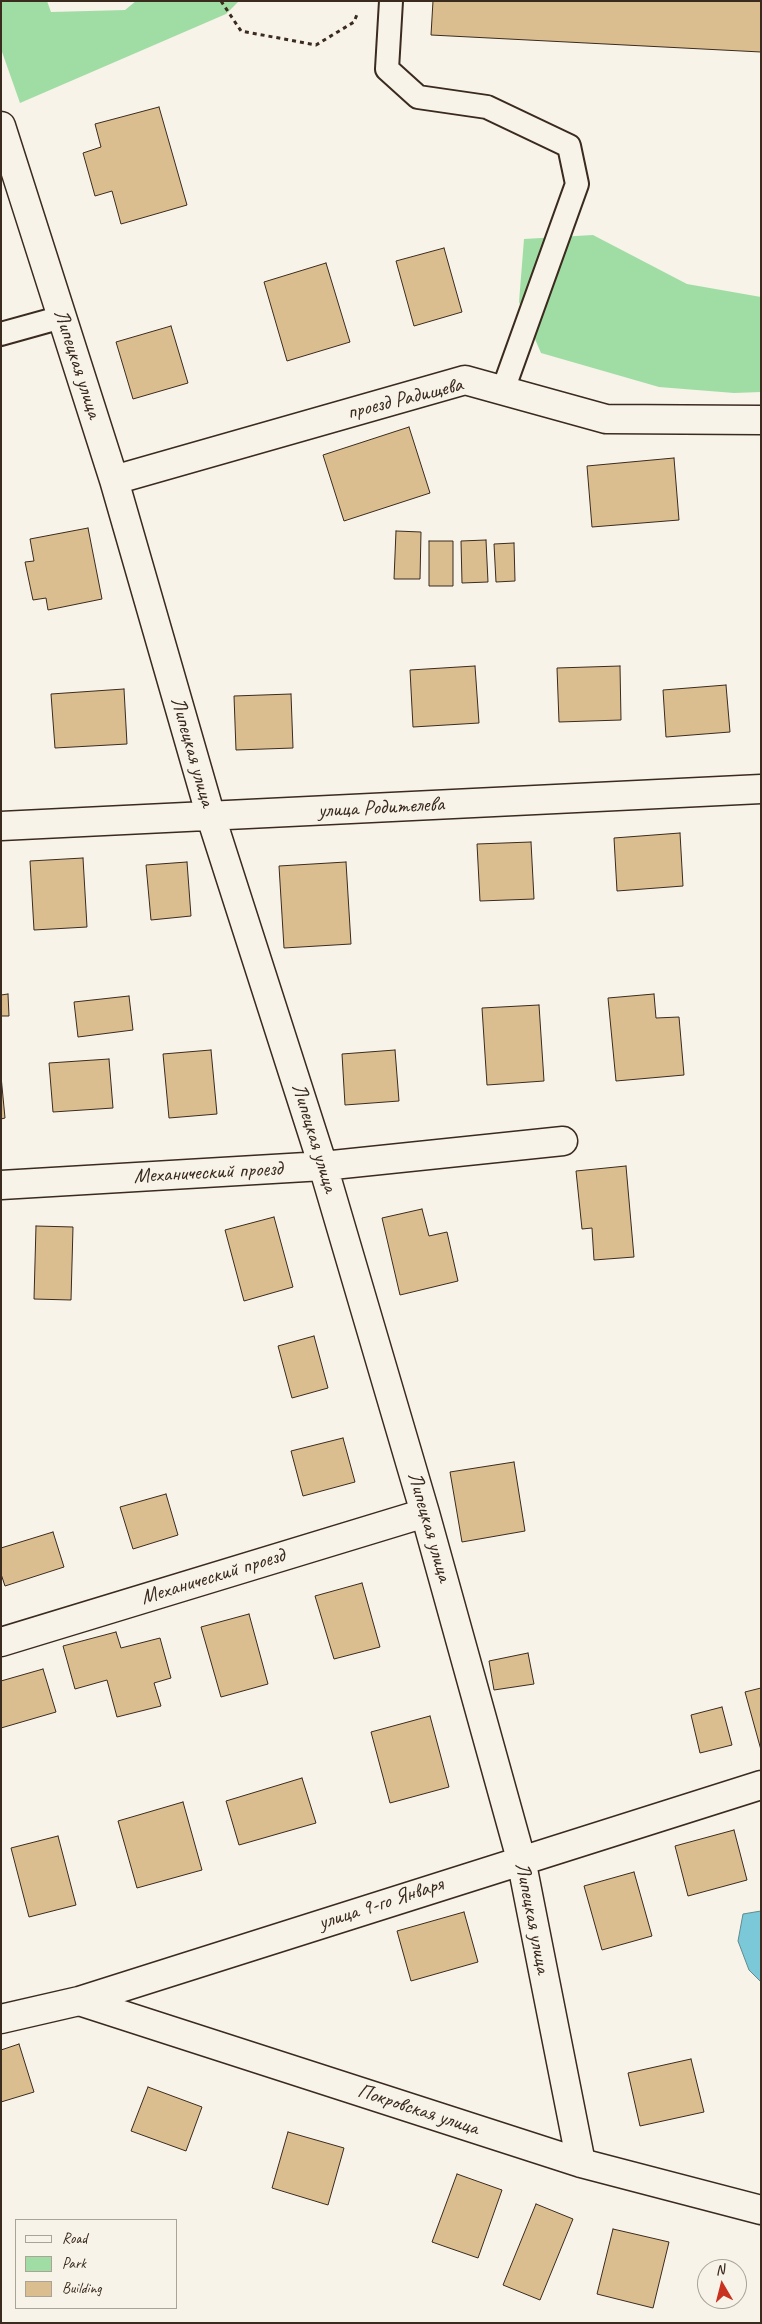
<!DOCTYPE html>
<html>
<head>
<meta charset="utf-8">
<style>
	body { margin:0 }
	#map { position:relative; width:762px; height:2324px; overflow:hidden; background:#f7f3e8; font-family:Caveat,sans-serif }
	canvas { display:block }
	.frame { position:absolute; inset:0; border:2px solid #3b2a1e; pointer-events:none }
	.legend { position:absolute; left:15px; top:2219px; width:162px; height:90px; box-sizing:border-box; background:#f7f3e8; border:1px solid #aca397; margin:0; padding:6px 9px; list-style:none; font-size:15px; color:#3b2a1e }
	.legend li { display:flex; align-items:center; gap:10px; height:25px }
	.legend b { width:25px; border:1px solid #aca397 }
	.north { position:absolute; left:697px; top:2259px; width:50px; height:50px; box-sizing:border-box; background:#f7f3e8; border:1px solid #aca397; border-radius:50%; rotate:352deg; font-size:14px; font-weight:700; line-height:20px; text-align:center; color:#3b2a1e }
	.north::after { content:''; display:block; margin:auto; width:18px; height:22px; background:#c8321e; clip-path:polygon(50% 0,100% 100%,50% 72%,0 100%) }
</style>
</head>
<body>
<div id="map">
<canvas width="762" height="2324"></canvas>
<div class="frame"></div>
<ul class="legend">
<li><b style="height:6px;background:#f7f3e8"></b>Road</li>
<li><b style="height:14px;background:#a0dda4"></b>Park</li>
<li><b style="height:14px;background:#dbbe8f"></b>Building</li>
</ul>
<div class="north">N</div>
</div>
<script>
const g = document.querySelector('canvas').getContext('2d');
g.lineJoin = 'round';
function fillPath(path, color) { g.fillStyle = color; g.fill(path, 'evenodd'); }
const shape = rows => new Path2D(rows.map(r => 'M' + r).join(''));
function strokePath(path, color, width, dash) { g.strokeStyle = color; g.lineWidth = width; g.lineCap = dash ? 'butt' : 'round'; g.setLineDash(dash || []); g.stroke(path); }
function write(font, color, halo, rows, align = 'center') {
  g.font = font + ' Caveat,sans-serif'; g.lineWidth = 4.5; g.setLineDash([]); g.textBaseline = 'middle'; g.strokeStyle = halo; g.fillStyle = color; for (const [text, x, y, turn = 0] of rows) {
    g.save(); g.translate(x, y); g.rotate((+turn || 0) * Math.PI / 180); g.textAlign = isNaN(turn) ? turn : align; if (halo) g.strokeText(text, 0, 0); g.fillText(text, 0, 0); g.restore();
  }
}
const green = shape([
	[1,1,47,1,51,12,125,10,136,1,239,1,226,14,20,103,1,49],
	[593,235,687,284,761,297,761,392,734,393,659,387,541,353,519,302,524,239]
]);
const water = shape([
	[761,1911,761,1982,749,1970,738,1941,743,1914,761,1911]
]);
const building = shape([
	[433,1,761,1,761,52,431,35,433,1],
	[159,107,187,205,121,224,112,191,95,196,83,153,101,147,95,124,159,107],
	[444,248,462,312,414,326,396,261,444,248],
	[326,263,350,342,287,361,264,282,326,263],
	[171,326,188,383,133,399,116,342,171,326],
	[409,427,430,493,344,521,323,455,409,427],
	[674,458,679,520,592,527,587,466,674,458],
	[88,528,102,599,48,610,46,598,33,600,25,562,34,561,30,539,88,528],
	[396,531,421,532,420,579,394,579,396,531],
	[486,540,488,582,462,583,461,541,486,540],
	[429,541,453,541,453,586,429,586,429,541],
	[514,543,515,581,496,582,494,544,514,543],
	[475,666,479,723,413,727,410,670,475,666],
	[620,666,621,720,559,722,557,668,620,666],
	[726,685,730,732,666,737,663,690,726,685],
	[124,689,127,744,55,748,51,694,124,689],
	[291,694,293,748,236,750,234,696,291,694],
	[680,833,683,886,617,891,614,838,680,833],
	[531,842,534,899,480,901,477,844,531,842],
	[83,858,87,927,34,930,30,861,83,858],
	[187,862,191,916,151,920,146,865,187,862],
	[346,862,351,944,284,948,279,866,346,862],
	[8,994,9,1016,1,1016,1,995,8,994],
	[654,994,656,1018,679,1017,684,1075,616,1081,608,998,654,994],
	[129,996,133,1030,78,1037,74,1002,129,996],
	[539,1005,544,1081,487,1085,482,1008,539,1005],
	[211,1050,217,1114,169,1118,163,1054,211,1050],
	[395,1050,399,1101,345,1105,342,1054,395,1050],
	[109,1059,113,1108,53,1112,49,1063,109,1059],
	[1,1076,5,1118,1,1119,1,1076],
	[626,1166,634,1257,594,1260,592,1228,582,1229,576,1171,626,1166],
	[422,1209,429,1236,447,1232,458,1281,400,1295,382,1218,422,1209],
	[274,1217,293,1287,244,1301,225,1230,274,1217],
	[36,1226,73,1227,71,1300,34,1299,36,1226],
	[314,1336,328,1388,292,1398,278,1346,314,1336],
	[343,1438,355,1482,303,1496,291,1451,343,1438],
	[514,1462,525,1531,462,1542,450,1472,514,1462],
	[166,1494,178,1535,133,1549,120,1507,166,1494],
	[53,1532,64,1567,5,1586,1,1574,1,1548,53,1532],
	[362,1583,380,1647,334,1659,315,1596,362,1583],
	[249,1614,268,1684,221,1697,201,1627,249,1614],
	[116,1632,121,1648,160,1638,171,1678,154,1683,161,1706,117,1717,107,1680,75,1689,63,1646,116,1632],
	[528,1653,534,1684,494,1690,489,1661,528,1653],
	[43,1669,56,1712,1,1728,1,1681,43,1669],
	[761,1688,761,1750,745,1692,761,1688],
	[722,1707,732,1745,700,1753,691,1715,722,1707],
	[430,1716,449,1787,390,1803,371,1732,430,1716],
	[302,1778,316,1823,239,1845,226,1801,302,1778],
	[183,1802,202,1870,137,1888,118,1821,183,1802],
	[734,1830,747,1880,688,1896,675,1846,734,1830],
	[58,1836,76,1905,29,1917,11,1848,58,1836],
	[634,1872,652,1936,602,1950,584,1886,634,1872],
	[464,1912,478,1962,411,1981,397,1931,464,1912],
	[19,2044,34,2092,1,2102,1,2050,19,2044],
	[691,2059,704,2112,640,2126,628,2073,691,2059],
	[148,2087,202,2107,186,2151,131,2131,148,2087],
	[288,2132,344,2148,328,2205,272,2188,288,2132],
	[457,2174,502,2190,478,2258,432,2242,457,2174],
	[536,2204,573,2219,540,2300,503,2285,536,2204],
	[613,2229,669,2242,653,2308,597,2294,613,2229]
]);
const path = shape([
	[221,1,241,31,316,45,354,22,358,12]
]);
const service = shape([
	[391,1,387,69,418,97,487,107,569,146,577,184,503,390],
	[1,334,62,317]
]);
const minor = shape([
	[1,126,114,480,211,817,323,1166,425,1513,521,1859,581,2163],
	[114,480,465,380,606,419,761,420],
	[1,826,761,789],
	[1,1185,323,1166,563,1141],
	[1,1642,425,1513],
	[79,2001,581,2163,761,2210],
	[1,2019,79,2001,761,1785]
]);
const streetNames = [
	["Липецкая улица",77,364,72],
	["проезд Радищева",405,399,-14],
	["Липецкая улица",192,752,74],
	["улица Родителева",381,808,-3],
	["Липецкая улица",314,1138,73],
	["Механический проезд",208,1173,-3],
	["Липецкая улица",429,1527,74],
	["Механический проезд",213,1577,-17],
	["улица 9-го Января",381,1904,-18],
	["Липецкая улица",532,1918,79],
	["Покровская улица",418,2110,18]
];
fillPath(green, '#a0dda4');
fillPath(water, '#7bc8d9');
strokePath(water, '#61898e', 1);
fillPath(building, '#dbbe8f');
strokePath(building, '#3b2a1e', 1);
strokePath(service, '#3b2a1e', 26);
strokePath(minor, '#3b2a1e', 31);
strokePath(path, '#3b2a1e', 3, [4, 4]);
strokePath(service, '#f7f3e8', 22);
strokePath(minor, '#f7f3e8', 28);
write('21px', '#3b2a1e', '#f7f3e8', streetNames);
</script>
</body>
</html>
